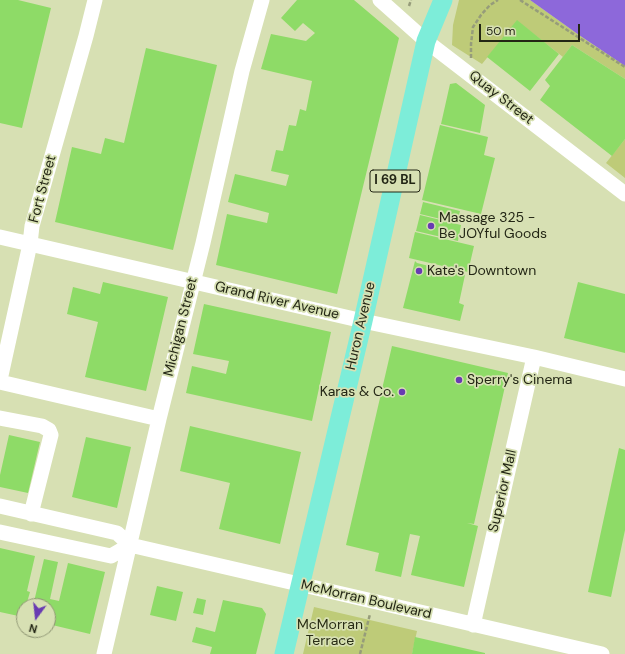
<!DOCTYPE html>
<html>
<head>
<meta charset="utf-8">
<style>
	body { margin:0 }
	#map { position:relative; width:625px; height:654px; overflow:hidden; background:#d7e0b3; font-family:"DM Sans",sans-serif }
	canvas { display:block }
	.north { position:absolute; left:16px; top:598px; width:40px; height:40px; box-sizing:border-box; background:#d7e0b3; border:1px solid #8f9674; border-radius:50%; rotate:195deg; font-size:11px; font-weight:700; line-height:16px; text-align:center; color:#232615 }
	.north::after { content:''; display:block; margin:auto; width:14px; height:18px; background:#683bb2; clip-path:polygon(50% 0,100% 100%,50% 72%,0 100%) }
	.scale { position:absolute; left:479px; top:24px; width:101px; height:18px; box-sizing:border-box; border:2px solid #232615; border-top:0; padding-left:5px; font-size:12px; line-height:14px; white-space:nowrap; color:#232615; -webkit-text-stroke:3px #d7e0b3; paint-order:stroke }
</style>
</head>
<body>
<div id="map">
<canvas width="625" height="654"></canvas>
<div class="north">N</div>
<div class="scale">50 m</div>
</div>
<script>
const g = document.querySelector('canvas').getContext('2d');
g.lineJoin = 'round';
function fillPath(path, color) { g.fillStyle = color; g.fill(path, 'evenodd'); }
const shape = rows => new Path2D(rows.map(r => 'M' + r).join(''));
function strokePath(path, color, width, dash) { g.strokeStyle = color; g.lineWidth = width; g.lineCap = dash ? 'butt' : 'round'; g.setLineDash(dash || []); g.stroke(path); }
function write(font, color, halo, rows, align = 'center') {
  g.font = font + ' "DM Sans",sans-serif'; g.lineWidth = 3.5; g.setLineDash([]); g.textBaseline = 'middle'; g.strokeStyle = halo; g.fillStyle = color; for (const [text, x, y, turn = 0] of rows) {
    g.save(); g.translate(x, y); g.rotate((+turn || 0) * Math.PI / 180); g.textAlign = isNaN(turn) ? turn : align; if (halo) g.strokeText(text, 0, 0); g.fillText(text, 0, 0); g.restore();
  }
}
const green = shape([
	[459,0,530,0,579,35,625,66,625,79,572,45,563,57,517,21,482,64,452,45,453,25],
	[625,139,625,178,606,163],
	[314,607,417,631,412,654,303,654]
]);
const water = shape([
	[530,0,625,0,625,66,579,35]
]);
const building = shape([
	[0,0,18,0,51,8,22,128,0,123],
	[297,0,354,0,399,38,337,294,216,265,227,214,267,223,269,213,228,202,235,174,286,186,289,175,271,171,276,150,283,151,289,125,296,126,300,109,306,111,312,81,261,69,271,34,306,41,315,33,303,23,295,31,281,18],
	[517,20,559,54,530,91,487,57],
	[572,45,625,79,625,139,612,156,540,100,550,86,545,80],
	[146,48,217,65,173,250,55,222,72,147,101,154,105,138,124,143],
	[456,83,485,105,480,133,441,124,450,84],
	[440,125,488,137,484,155,495,158,481,214,422,200],
	[423,202,460,211,457,223,420,214],
	[420,215,461,225,458,241,416,231],
	[415,232,474,246,468,272,409,258],
	[415,261,417,263,465,275,459,303,464,305,460,321,403,308],
	[103,282,168,297,146,391,85,377,98,322,67,314,73,287,100,294],
	[578,282,625,294,625,353,564,338],
	[204,304,331,332,312,421,186,393,192,366,226,374,229,361,193,354],
	[392,346,508,373,474,524,467,523,478,526,464,587,411,575,420,536,410,534,401,577,375,571,379,553,346,545],
	[190,426,301,452,280,544,219,529,230,483,180,471],
	[9,435,40,442,28,493,0,487,0,475],
	[86,437,131,447,117,508,72,497],
	[619,448,625,450,625,530,611,597,588,592],
	[0,548,35,556,27,591,30,592,26,606,24,606,23,617,0,612],
	[44,559,58,562,50,599,59,601,68,563,105,572,90,634,48,624,48,606,33,606],
	[157,586,183,592,176,621,150,615],
	[197,598,206,600,203,615,193,613],
	[223,600,262,608,266,614,256,654,210,654,212,647,192,642,196,627,215,632],
	[415,637,485,653,485,654,412,654]
]);
const path = shape([
	[520,0,625,67],
	[409,6,411,0],
	[471,58,471,44,473,27,481,15,490,5,498,0],
	[360,654,370,614]
]);
const minor = shape([
	[380,0,426,41,625,194],
	[0,237,363,321,534,357,625,379],
	[0,380,30,244,32,226,86,36,95,0],
	[0,382,159,419],
	[0,418,42,426,49,430,51,435,31,514],
	[0,506,117,533,130,545,602,654],
	[0,532,111,556,130,545],
	[473,625,534,357],
	[104,654,159,419,203,243,242,71,262,0]
]);
const major = shape([
	[284,654,363,321,426,41,443,0]
]);
const markers = [
	[431,226,4,"#683bb2"],
	[419,271,4,"#683bb2"],
	[459,380,4,"#683bb2"],
	[402,392,4,"#683bb2"]
];
const shields = [
	[395,181,50]
];
const shieldNames = [
	["I 69 BL",395,181]
];
const streetNames = [
	["Quay Street",501,98,38],
	["Fort Street",43,189,-75],
	["Grand River Avenue",277,301,13],
	["Huron Avenue",361,326,-77],
	["Michigan Street",181,327,-76],
	["Superior Mall",503,491,-77],
	["McMorran Boulevard",366,600,13]
];
const poiNames = [
	["Massage 325 -",439,218],
	["Be JOYful Goods",439,234],
	["Kate's Downtown",427,271],
	["Sperry's Cinema",467,380],
	["Karas & Co.",394,392,"right"]
];
const parkNames = [
	["McMorran",330,625],
	["Terrace",330,641]
];
fillPath(green, '#becb78');
fillPath(water, '#8d68da');
fillPath(building, '#8edb67');
strokePath(path, '#969c7a', 2.5, [4, 2]);
strokePath(minor, '#fff', 15);
strokePath(major, '#7dedd9', 19);
for (const [x, y, r, color] of markers) { const dot = new Path2D(); dot.arc(x, y, r, 0, 2 * Math.PI); g.fillStyle = color; g.fill(dot); strokePath(dot, '#d7e0b3', 1.5); }
for (const [x, y, w] of shields) { const box = new Path2D(); box.roundRect(x - w / 2, y - 11, w, 22, 3); g.fillStyle = '#d7e0b3'; g.fill(box); strokePath(box, '#232615', 1); }
write('bold 13px', '#232615', null, shieldNames);
write('14px', '#232615', '#d7e0b3', streetNames);
write('14px', '#232615', '#d7e0b3', poiNames, 'left');
write('14px', '#282c14', '#d7e0b3', parkNames);
</script>
</body>
</html>
